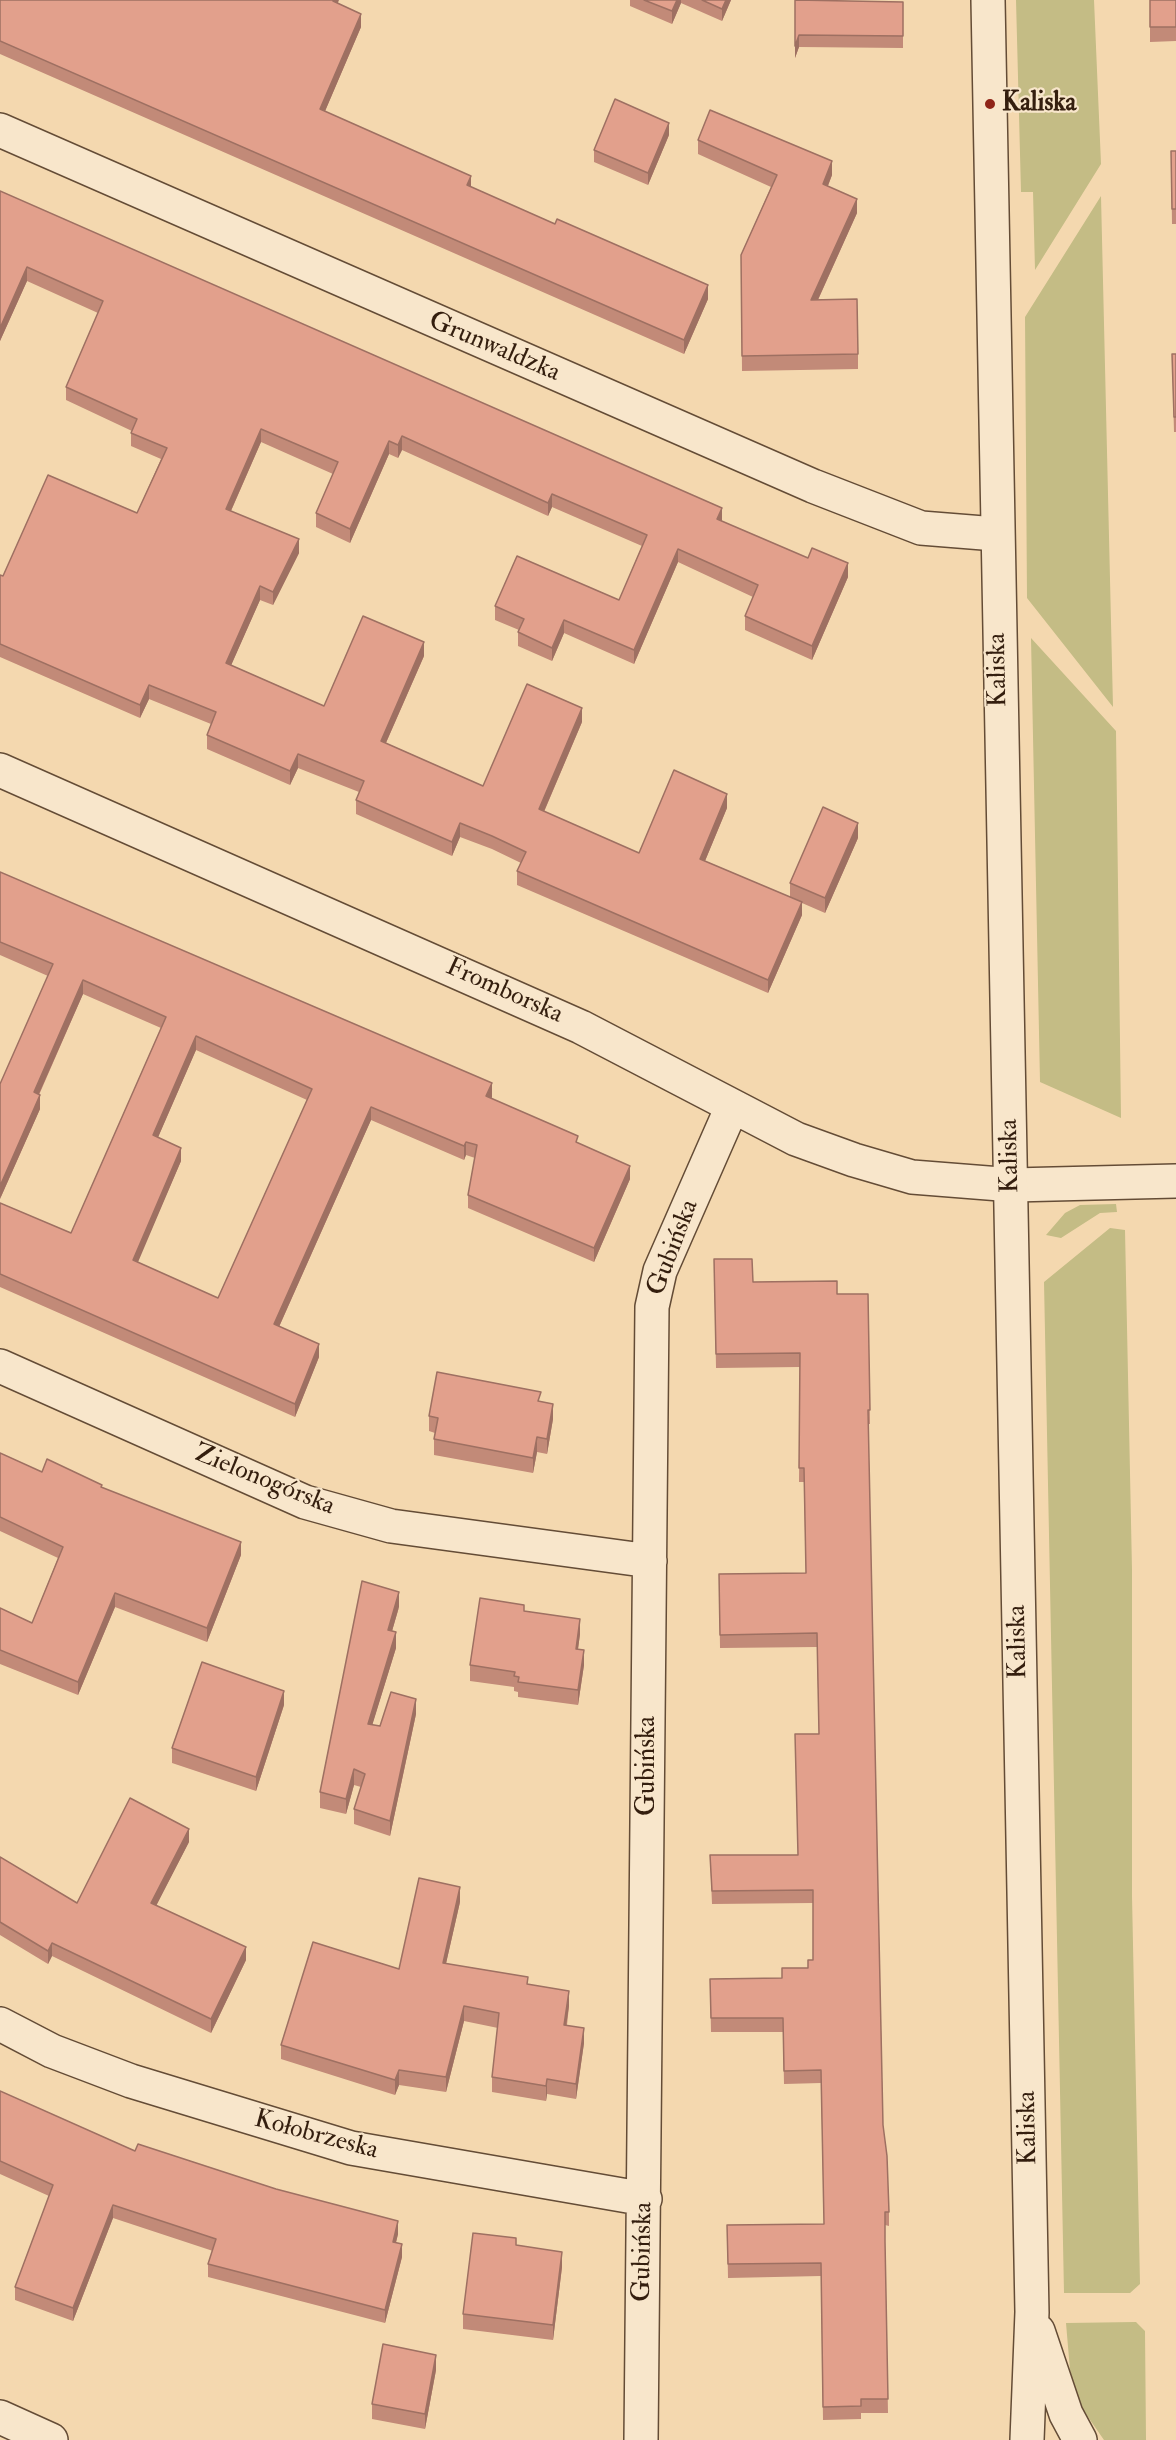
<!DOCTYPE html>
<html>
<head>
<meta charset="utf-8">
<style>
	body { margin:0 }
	canvas { display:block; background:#f4d8af }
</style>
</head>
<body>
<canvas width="1176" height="2440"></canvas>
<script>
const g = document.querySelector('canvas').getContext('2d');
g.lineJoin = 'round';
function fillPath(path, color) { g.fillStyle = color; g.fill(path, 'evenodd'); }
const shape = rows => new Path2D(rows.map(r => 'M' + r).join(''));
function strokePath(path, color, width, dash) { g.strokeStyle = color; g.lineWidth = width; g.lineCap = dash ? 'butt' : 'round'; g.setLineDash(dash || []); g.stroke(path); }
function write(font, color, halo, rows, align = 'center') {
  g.font = font + ' "IM FELL Double Pica",serif'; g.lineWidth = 4.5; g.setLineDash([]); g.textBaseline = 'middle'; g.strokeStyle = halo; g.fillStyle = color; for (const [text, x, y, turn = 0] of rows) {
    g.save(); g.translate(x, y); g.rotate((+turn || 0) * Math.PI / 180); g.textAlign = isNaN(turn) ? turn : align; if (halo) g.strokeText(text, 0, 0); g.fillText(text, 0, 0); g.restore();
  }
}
const green = shape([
	[1016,0,1094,0,1101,164,1035,270,1033,192,1021,192],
	[1101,196,1113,707,1027,598,1025,317],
	[1031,638,1116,731,1121,1118,1040,1082],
	[1116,1204,1117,1212,1100,1213,1061,1238,1046,1235,1065,1213,1080,1205],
	[1110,1228,1125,1230,1132,1570,1132,1896,1140,2284,1130,2293,1064,2293,1044,1282],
	[1136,2322,1145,2331,1146,2440,1104,2440,1079,2404,1070,2370,1066,2323]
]);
const minor = shape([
	[0,130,813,486,921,528,996,534],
	[0,770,581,1027,796,1139,854,1160,912,1177,1013,1185,1176,1181],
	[0,1366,305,1502,391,1526,650,1561],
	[0,2024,52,2051,131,2081,351,2148,645,2199],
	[0,2417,51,2440],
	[641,2440,652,1307,660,1271,732,1107]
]);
const tertiary = shape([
	[988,0,1032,2312,1027,2440],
	[1038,2331,1066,2414,1080,2440]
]);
const wall = shape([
	[0,0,338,3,361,27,325,111,471,187,708,299,684,354,0,54],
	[630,0,731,0,722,21,681,3,672,24,630,6],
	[795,0,903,2,903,48,799,47,795,58],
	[1150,0,1176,0,1176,41,1150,42],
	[669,135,648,185,594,162,594,150],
	[698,140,832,175,828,186,857,213,818,300,858,354,858,369,742,371,741,255,771,187,698,154],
	[1171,151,1176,151,1176,224,1172,224],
	[0,191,722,521,848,577,812,660,745,630,745,616,753,597,678,562,634,664,564,633,552,661,518,646,518,632,519,630,495,620,495,606,619,600,642,546,552,507,548,516,402,450,398,458,389,454,350,543,316,527,316,513,333,474,261,442,231,511,299,553,273,605,260,600,231,665,324,706,424,656,386,743,483,786,582,722,544,812,639,853,727,808,705,861,790,897,790,883,858,838,825,913,802,903,802,915,768,993,517,885,517,871,521,863,492,849,460,837,452,856,356,814,356,800,359,792,298,768,290,785,207,749,207,735,211,724,149,699,140,718,0,657,0,575,3,576,137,513,161,459,131,446,131,433,132,431,66,400,66,387,98,313,27,281,0,341],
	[1172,354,1176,354,1176,432,1174,432],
	[0,872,492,1097,491,1098,578,1143,630,1179,594,1262,468,1208,468,1195,475,1158,466,1155,464,1160,371,1120,279,1327,319,1357,295,1417,0,1287,0,1203,71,1233,161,1028,83,994,39,1095,40,1109,0,1199,48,976,0,955],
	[196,1050,307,1100,218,1298,137,1262,181,1161,158,1137],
	[714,1259,753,1282,837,1294,868,1294,870,1424,868,1424,879,1936,883,2125,889,2212,889,2226,885,2225,885,2246,888,2413,861,2413,861,2419,823,2420,821,2276,728,2278,727,2225,824,2224,821,2083,784,2084,783,2032,711,2032,710,1979,782,1978,808,1968,813,1960,813,1903,712,1904,710,1855,798,1855,819,1734,817,1647,720,1648,719,1574,806,1573,805,1533,804,1482,799,1482,800,1367,716,1368],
	[541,1402,553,1419,547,1454,537,1452,533,1473,434,1455,434,1439,435,1433,429,1431,429,1416],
	[0,1453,42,1472,102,1488,241,1555,207,1642,115,1607,78,1695,0,1664,0,1608,32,1623,58,1558,0,1531],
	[399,1607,392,1631,396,1648,372,1725,380,1726,416,1714,390,1836,354,1824,354,1809,361,1787,354,1785,346,1814,320,1808,320,1792],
	[524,1611,580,1634,578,1649,584,1665,578,1705,518,1697,518,1692,514,1691,514,1687,470,1681,470,1665],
	[284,1705,256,1791,172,1763,172,1748],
	[189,1842,156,1905,246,1960,211,2033,52,1956,48,1964,0,1935,0,1857,77,1903],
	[460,1902,446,1963,528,1985,569,2006,567,2025,584,2043,576,2099,547,2094,546,2101,492,2092,492,2077,498,2028,464,2021,446,2092,399,2085,395,2095,281,2059,281,2045,399,1969],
	[0,2091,135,2151,398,2234,396,2242,402,2257,385,2323,208,2277,208,2264,213,2251,113,2218,73,2321,15,2300,15,2287,49,2196,0,2174],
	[516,2246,562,2267,553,2340,463,2329,463,2314],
	[436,2370,425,2429,372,2419,372,2404]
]);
const shadedWall = shape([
	[333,0,339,0,333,15],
	[677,0,681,0,681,3,672,24,672,11],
	[726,0,731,0,722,21,722,9],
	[361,14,361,27,320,123,320,109],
	[799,35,799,47,795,58,795,46],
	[669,123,669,135,648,185,648,173],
	[832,161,832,175,823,198,823,184],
	[471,176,471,190,467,185],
	[857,199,857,213,811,315,811,300],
	[27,267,27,281,0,341,0,328],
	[708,285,708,299,684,354,684,340],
	[261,429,261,442,226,522,226,509],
	[402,436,402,450,398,458,398,445],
	[389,441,389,454,350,543,350,529],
	[552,494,552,507,548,516,548,503],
	[722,508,722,522,717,519],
	[299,539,299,553,273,605,273,592],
	[678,549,678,562,634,664,634,650],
	[848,563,848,577,812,660,812,646],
	[260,586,260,600,226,677,226,663],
	[564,620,564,633,552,661,552,648],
	[424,642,424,656,381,754,381,741],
	[149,685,149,699,140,718,140,705],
	[582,708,582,722,539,823,539,809],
	[298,754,298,768,290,785,290,771],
	[727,794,727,808,700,873,700,859],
	[460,823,460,837,452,856,452,842],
	[858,823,858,838,825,913,825,898],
	[802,902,802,915,768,993,768,980],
	[83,980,83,994,34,1105,34,1092],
	[196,1036,196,1050,153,1149,153,1135],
	[492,1083,492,1097,486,1110,486,1096],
	[40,1095,40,1109,0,1199,0,1186],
	[371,1107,371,1120,274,1338,274,1324],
	[466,1142,466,1155,464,1160,464,1146],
	[181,1148,181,1161,133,1274,133,1260],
	[630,1166,630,1179,594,1262,594,1248],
	[319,1344,319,1357,295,1417,295,1404],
	[553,1404,553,1419,547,1454,547,1439],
	[537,1437,537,1452,533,1473,533,1458],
	[241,1542,241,1555,207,1642,207,1628],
	[399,1592,399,1607,388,1645,388,1630],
	[115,1593,115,1607,78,1695,78,1682],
	[580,1619,580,1634,576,1664,576,1649],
	[396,1632,396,1648,368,1739,368,1724],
	[584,1650,584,1665,578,1705,578,1690],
	[284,1691,284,1705,256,1791,256,1777],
	[416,1699,416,1714,390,1836,390,1821],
	[354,1769,354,1785,346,1814,346,1799],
	[189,1829,189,1842,151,1916,151,1903],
	[460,1887,460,1902,443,1977,443,1963],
	[52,1943,52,1956,48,1964,48,1951],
	[246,1947,246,1960,211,2033,211,2019],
	[569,1991,569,2006,564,2040,564,2025],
	[464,2006,464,2021,446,2092,446,2077],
	[584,2028,584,2043,576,2099,576,2084],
	[399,2070,399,2085,395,2095,395,2080],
	[547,2079,547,2094,546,2101,546,2086],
	[113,2205,113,2218,73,2321,73,2308],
	[398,2221,398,2234,393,2255,393,2242],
	[402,2244,402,2257,385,2323,385,2310],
	[562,2252,562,2267,553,2340,553,2325],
	[436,2355,436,2370,425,2429,425,2414]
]);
const building = shape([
	[0,0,333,0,333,1,361,14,320,109,471,176,467,185,555,224,557,219,708,285,684,340,0,41,0,0],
	[644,0,677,0,672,11,644,0],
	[702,0,726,0,722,9,702,0],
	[795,0,903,2,903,36,799,35,795,46,795,0],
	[1150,0,1176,0,1176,27,1150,27,1150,0],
	[615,99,669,123,648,173,594,150,615,99],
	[710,110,832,161,823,184,857,199,811,300,857,299,858,354,742,356,741,255,777,175,698,140,710,110],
	[1171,151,1176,151,1176,209,1172,209,1171,151],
	[0,191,722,508,717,519,808,558,812,548,848,563,812,646,745,616,758,585,678,549,634,650,564,620,552,648,518,632,524,619,495,606,517,556,619,600,647,535,552,494,548,503,402,436,398,445,389,441,350,529,316,513,338,462,261,429,226,509,299,539,273,592,260,586,226,663,324,706,363,616,424,642,381,741,483,786,527,684,582,708,539,809,639,853,674,770,727,794,700,859,802,902,768,980,517,871,526,852,492,836,460,823,452,842,356,800,364,781,298,754,290,771,207,735,216,712,149,685,140,705,0,644,0,575,3,576,48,475,137,513,167,448,131,433,137,419,66,387,103,301,27,267,0,328,0,191],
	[1172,354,1176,354,1176,417,1174,417,1172,354],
	[823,807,858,823,825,898,790,883,823,807],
	[0,872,492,1083,486,1096,578,1136,576,1142,630,1166,594,1248,468,1195,477,1145,466,1142,464,1146,371,1107,274,1324,319,1344,295,1404,0,1274,0,1203,71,1233,166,1017,83,980,34,1092,40,1095,0,1186,0,1084,53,964,0,942,0,872],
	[196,1036,312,1089,218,1298,133,1260,181,1148,153,1135,196,1036],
	[714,1259,752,1259,753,1282,837,1281,837,1294,868,1294,870,1410,868,1410,879,1936,883,2125,887,2156,889,2212,885,2212,885,2241,888,2399,861,2399,861,2406,823,2407,821,2263,728,2264,727,2225,824,2224,821,2070,784,2071,783,2018,711,2018,710,1979,782,1978,782,1968,808,1968,808,1960,813,1960,813,1890,712,1891,710,1855,798,1855,795,1734,819,1734,817,1633,720,1635,719,1574,806,1573,805,1520,804,1468,799,1468,800,1353,716,1354,714,1259],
	[437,1372,541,1392,538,1401,553,1404,547,1439,537,1437,533,1458,434,1439,438,1418,429,1416,437,1372],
	[0,1453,42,1472,47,1459,102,1485,101,1487,241,1542,207,1628,115,1593,78,1682,0,1650,0,1608,32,1623,63,1547,0,1517,0,1453],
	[362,1581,399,1592,388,1630,396,1632,368,1724,380,1726,391,1692,416,1699,390,1821,354,1809,365,1774,354,1769,346,1799,320,1792,362,1581],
	[480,1598,524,1605,524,1611,580,1619,576,1649,584,1650,578,1690,518,1682,519,1677,514,1676,515,1672,470,1665,480,1598],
	[202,1662,284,1691,256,1777,172,1748,202,1662],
	[130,1798,189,1829,151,1903,246,1947,211,2019,52,1943,48,1951,0,1922,0,1857,77,1903,130,1798],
	[419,1878,460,1887,443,1963,528,1977,527,1984,569,1991,564,2025,584,2028,576,2084,547,2079,546,2086,492,2077,499,2013,464,2006,446,2077,399,2070,395,2080,281,2045,313,1942,399,1969,419,1878],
	[0,2091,135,2151,138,2144,276,2189,398,2221,393,2242,402,2244,385,2310,208,2264,216,2239,113,2205,73,2308,15,2287,53,2185,0,2161,0,2091],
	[473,2233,516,2238,516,2245,562,2252,553,2325,463,2314,473,2233],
	[383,2344,436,2355,425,2414,372,2404,383,2344]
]);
const markers = [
	[990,104,6,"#8f2418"]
];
const poiNames = [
	["Kaliska",1002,104]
];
const streetNames = [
	["Grunwaldzka",494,348,23],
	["Kaliska",999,670,-91],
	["Fromborska",504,992,24],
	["Kaliska",1011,1156,-91],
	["Gubińska",674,1248,-69],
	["Zielonogórska",264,1481,22],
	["Kaliska",1019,1642,-91],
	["Gubińska",648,1766,-90],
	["Kaliska",1029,2128,-91],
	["Kołobrzeska",316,2136,15],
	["Gubińska",644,2252,-89]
];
fillPath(green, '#c4bc85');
strokePath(minor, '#644c36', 36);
strokePath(tertiary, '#644c36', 36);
strokePath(minor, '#f8e6cb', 33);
strokePath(tertiary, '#f8e6cb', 33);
fillPath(wall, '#c28a78');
fillPath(shadedWall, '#9e7062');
fillPath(building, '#e2a08c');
strokePath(building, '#9e7062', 1.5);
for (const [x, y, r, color] of markers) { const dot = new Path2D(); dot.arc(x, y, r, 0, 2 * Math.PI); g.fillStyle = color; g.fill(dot); strokePath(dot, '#f8e6cb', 2); }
write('bold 26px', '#341e0e', '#f8e6cb', poiNames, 'left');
write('26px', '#341e0e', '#f8e6cb', streetNames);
</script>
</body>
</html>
